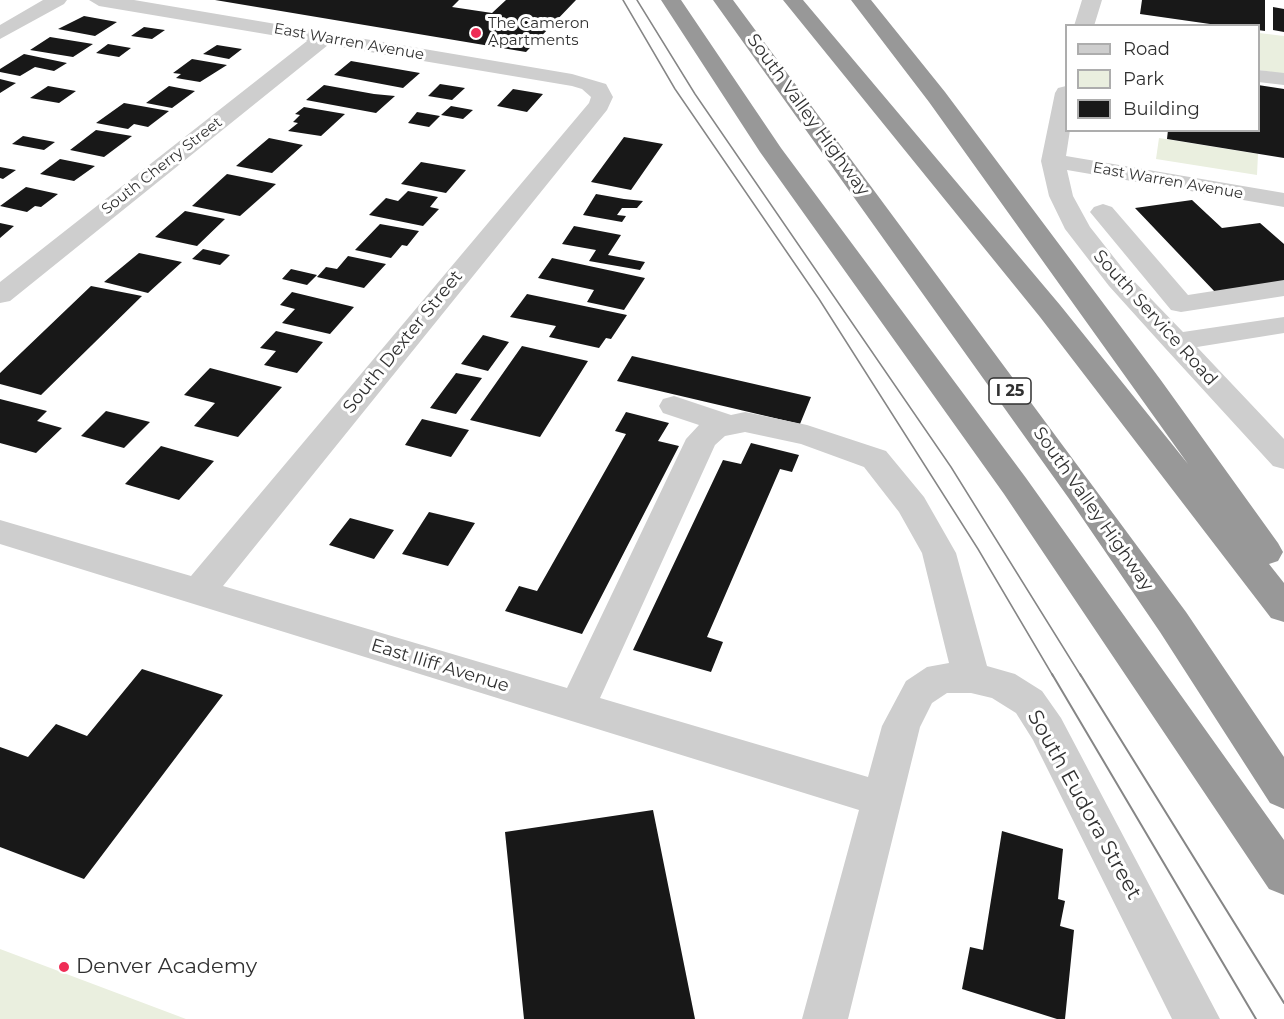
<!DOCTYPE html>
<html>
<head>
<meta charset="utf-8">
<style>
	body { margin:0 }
	#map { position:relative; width:1284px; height:1019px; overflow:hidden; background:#fff; font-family:Montserrat,sans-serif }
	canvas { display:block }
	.legend { position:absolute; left:1065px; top:24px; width:195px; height:108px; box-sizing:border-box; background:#fff; border:2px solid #adadad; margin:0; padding:8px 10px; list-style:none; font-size:18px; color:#313131 }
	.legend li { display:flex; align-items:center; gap:12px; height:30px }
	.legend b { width:30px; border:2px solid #adadad }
</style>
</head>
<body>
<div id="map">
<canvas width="1284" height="1019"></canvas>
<ul class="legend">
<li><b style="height:8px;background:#cecece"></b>Road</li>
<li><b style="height:16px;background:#eaefdf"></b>Park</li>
<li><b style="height:16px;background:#181818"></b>Building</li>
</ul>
</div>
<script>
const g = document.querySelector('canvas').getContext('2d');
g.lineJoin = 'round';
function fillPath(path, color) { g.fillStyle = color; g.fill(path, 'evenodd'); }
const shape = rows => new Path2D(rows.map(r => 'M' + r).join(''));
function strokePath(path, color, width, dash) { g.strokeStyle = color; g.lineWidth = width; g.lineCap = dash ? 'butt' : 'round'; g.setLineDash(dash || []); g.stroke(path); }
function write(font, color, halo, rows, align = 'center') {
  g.font = font + ' Montserrat,sans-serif'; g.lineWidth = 6; g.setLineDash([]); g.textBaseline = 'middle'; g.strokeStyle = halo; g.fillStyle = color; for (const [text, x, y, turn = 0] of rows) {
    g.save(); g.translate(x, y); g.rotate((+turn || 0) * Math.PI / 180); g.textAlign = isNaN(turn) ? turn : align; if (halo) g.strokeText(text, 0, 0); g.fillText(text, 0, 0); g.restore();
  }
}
const green = shape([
	[1259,33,1284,36,1284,74,1259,70],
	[1159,138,1258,154,1257,175,1156,159],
	[0,949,186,1019,0,1019]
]);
const building = shape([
	[215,0,459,0,452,7,492,13,506,0,576,0,526,52],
	[1142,0,1265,0,1265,31,1258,30,1258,26,1224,26,1140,14],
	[1273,7,1284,9,1284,32,1273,30],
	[84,16,117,22,95,36,58,29],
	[144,27,165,30,152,39,131,36],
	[50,37,93,44,73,57,30,50],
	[108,44,131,48,119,57,96,53],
	[217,45,242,49,229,59,203,54],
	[24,54,67,63,54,71,35,67,20,76,0,72,0,69],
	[192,59,227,65,200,82,176,78,181,74,173,73],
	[351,61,420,73,403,88,334,75],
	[0,79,16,83,0,93],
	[440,84,465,88,452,100,428,96],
	[324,85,374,94,395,96,376,113,306,100],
	[1258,85,1284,89,1284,158,1167,139,1168,130,1258,130],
	[48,86,76,91,59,103,30,98],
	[169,86,195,91,172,108,146,103],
	[513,89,543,94,527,112,497,106],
	[124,103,169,111,148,127,134,124,128,129,96,123],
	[451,106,473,110,463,119,441,115],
	[304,107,345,114,321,136,288,131,298,123,293,122,300,115,295,114],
	[417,112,440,116,429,127,408,123],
	[96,130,132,136,104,157,70,150],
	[23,136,55,142,44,150,12,144],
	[624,137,663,144,631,190,591,182],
	[269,138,303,145,272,173,236,166],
	[60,159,95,166,74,181,40,174],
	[421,162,466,170,446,193,401,184],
	[0,167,16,170,3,179,0,178],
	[227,174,276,184,240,216,192,206],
	[26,187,58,194,41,207,35,206,27,212,0,206],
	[408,191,438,197,430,207,439,209,423,226,369,215,386,198,398,201],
	[596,194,624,199,643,201,637,208,622,208,617,215,626,216,622,222,583,215],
	[1192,200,1222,228,1260,223,1284,244,1284,281,1215,292,1135,208],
	[185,211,225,219,197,246,155,237],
	[0,223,14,226,0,238],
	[380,224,419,231,407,246,402,245,391,258,355,250],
	[574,226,621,235,608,255,645,262,640,270,589,261,596,250,562,244],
	[203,249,230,255,220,265,192,259],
	[139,253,182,262,148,293,104,282],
	[348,256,386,264,364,288,317,277,326,267,337,269],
	[552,258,645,278,624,310,587,302,594,290,538,278],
	[291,269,317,275,307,285,282,279],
	[91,286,142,296,41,395,0,384,0,373],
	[292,292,354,307,330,334,282,323,295,309,280,305],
	[527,294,627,315,611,339,606,338,599,348,549,337,556,326,510,317],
	[276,331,323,342,297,373,264,365,276,351,260,348],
	[483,335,509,342,488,371,461,364],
	[522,346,588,361,540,437,470,420],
	[632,356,811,397,800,424,617,381],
	[210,368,282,387,238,437,194,426,215,403,184,395],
	[456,373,482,378,456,414,430,408],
	[0,399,47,411,37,421,62,428,36,453,0,443],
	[106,411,150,422,124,448,81,436],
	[626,412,669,423,658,441,679,446,582,634,505,611,519,586,537,591,626,434,615,431],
	[422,419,469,430,451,457,405,445],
	[751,443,799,455,792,472,780,469,707,637,723,642,711,672,633,650,723,460,741,464],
	[161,446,214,461,179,500,125,484],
	[429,512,475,523,448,566,402,554],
	[350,518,394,530,374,559,329,545],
	[142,669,223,695,84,879,0,847,0,747,28,757,56,724,87,736],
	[653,810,695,1019,524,1019,505,832],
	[1002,831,1063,849,1058,899,1065,901,1060,926,1074,930,1065,1019,1057,1019,962,989,970,947,983,950]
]);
const minor = shape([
	[43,0,67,0,64,4,0,39,0,25,43,0],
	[89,0,134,0,572,74,606,84,613,97,607,110,223,586,567,688,686,439,699,425,663,413,659,406,663,399,674,396,731,415,745,412,807,425,886,451,924,497,956,553,987,666,1015,674,1042,691,1061,718,1220,1019,1172,1019,1033,740,1016,713,992,698,971,693,947,693,932,703,920,727,848,1019,802,1019,859,810,0,544,0,520,191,576,589,103,591,97,582,89,572,86,328,45,10,301,0,303,0,282,307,41,99,6,89,0],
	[745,432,801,444,864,467,899,512,922,553,949,663,927,667,906,681,882,726,868,777,600,698,715,445,725,436,745,432],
	[1082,0,1102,0,1094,26,1074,26,1082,0],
	[1258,70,1284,73,1284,85,1258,82,1258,70],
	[1066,86,1066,130,1070,130,1066,156,1284,193,1284,207,1067,170,1073,196,1090,227,1127,274,1183,332,1284,317,1284,333,1197,347,1284,439,1284,469,1273,466,1165,348,1109,286,1065,229,1049,196,1041,161,1055,93,1058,88,1066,86],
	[1103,204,1112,207,1188,295,1284,280,1284,296,1181,312,1171,310,1090,212,1094,207,1103,204]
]);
const highway = shape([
	[661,0,681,0,781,148,1026,478,1284,840,1284,895,1269,889,1004,494,760,152,661,0],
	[713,0,733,0,1186,612,1284,757,1284,809,1270,803,1160,632,1070,500,713,0],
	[783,0,803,0,1060,305,1188,464,929,102,851,0,871,0,945,92,1160,379,1278,543,1283,552,1278,561,1269,564,1284,583,1284,622,1271,618,1040,317,783,0]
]);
const tramFar1 = shape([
	[623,0,675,89,819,299,978,549,1053,676],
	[637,0,695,94,951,467,1081,676]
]);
const tram = shape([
	[1052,674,1256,1019],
	[1080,674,1284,1003]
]);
const markers = [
	[476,33,6,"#ef2d56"],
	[64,967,6,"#ef2d56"]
];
const farPoinames = [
	["The Cameron",488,24],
	["Apartments",488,41]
];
const farStreetnames = [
	["East Warren Avenue",349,42,10],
	["South Cherry Street",162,166,-38],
	["East Warren Avenue",1168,181,10]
];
const shields = [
	[1010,391,42]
];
const shieldNames = [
	["I 25",1010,391]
];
const streetNames = [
	["South Valley Highway",808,115,54],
	["South Service Road",1155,318,48],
	["South Dexter Street",403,342,-51],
	["South Valley Highway",1093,509,55],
	["East Iliff Avenue",440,666,17]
];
const nearStreetnames = [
	["South Eudora Street",1084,805,61]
];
const nearPoinames = [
	["Denver Academy",76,967]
];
fillPath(green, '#eaefdf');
fillPath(building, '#181818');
fillPath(minor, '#cecece');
fillPath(highway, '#989898');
strokePath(tramFar1, '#868686', 1.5);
strokePath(tram, '#868686', 2);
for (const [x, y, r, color] of markers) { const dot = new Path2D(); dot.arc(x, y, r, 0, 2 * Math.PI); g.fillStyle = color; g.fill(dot); strokePath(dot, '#fff', 2); }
write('15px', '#313131', '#fff', farPoinames, 'left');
write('15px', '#313131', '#fff', farStreetnames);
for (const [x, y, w] of shields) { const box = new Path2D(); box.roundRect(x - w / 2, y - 13, w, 26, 4.5); g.fillStyle = '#fff'; g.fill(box); strokePath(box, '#313131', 1.5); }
write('bold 16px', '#313131', null, shieldNames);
write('18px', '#313131', '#fff', streetNames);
write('21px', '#313131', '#fff', nearStreetnames);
write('21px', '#313131', '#fff', nearPoinames, 'left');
</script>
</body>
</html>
